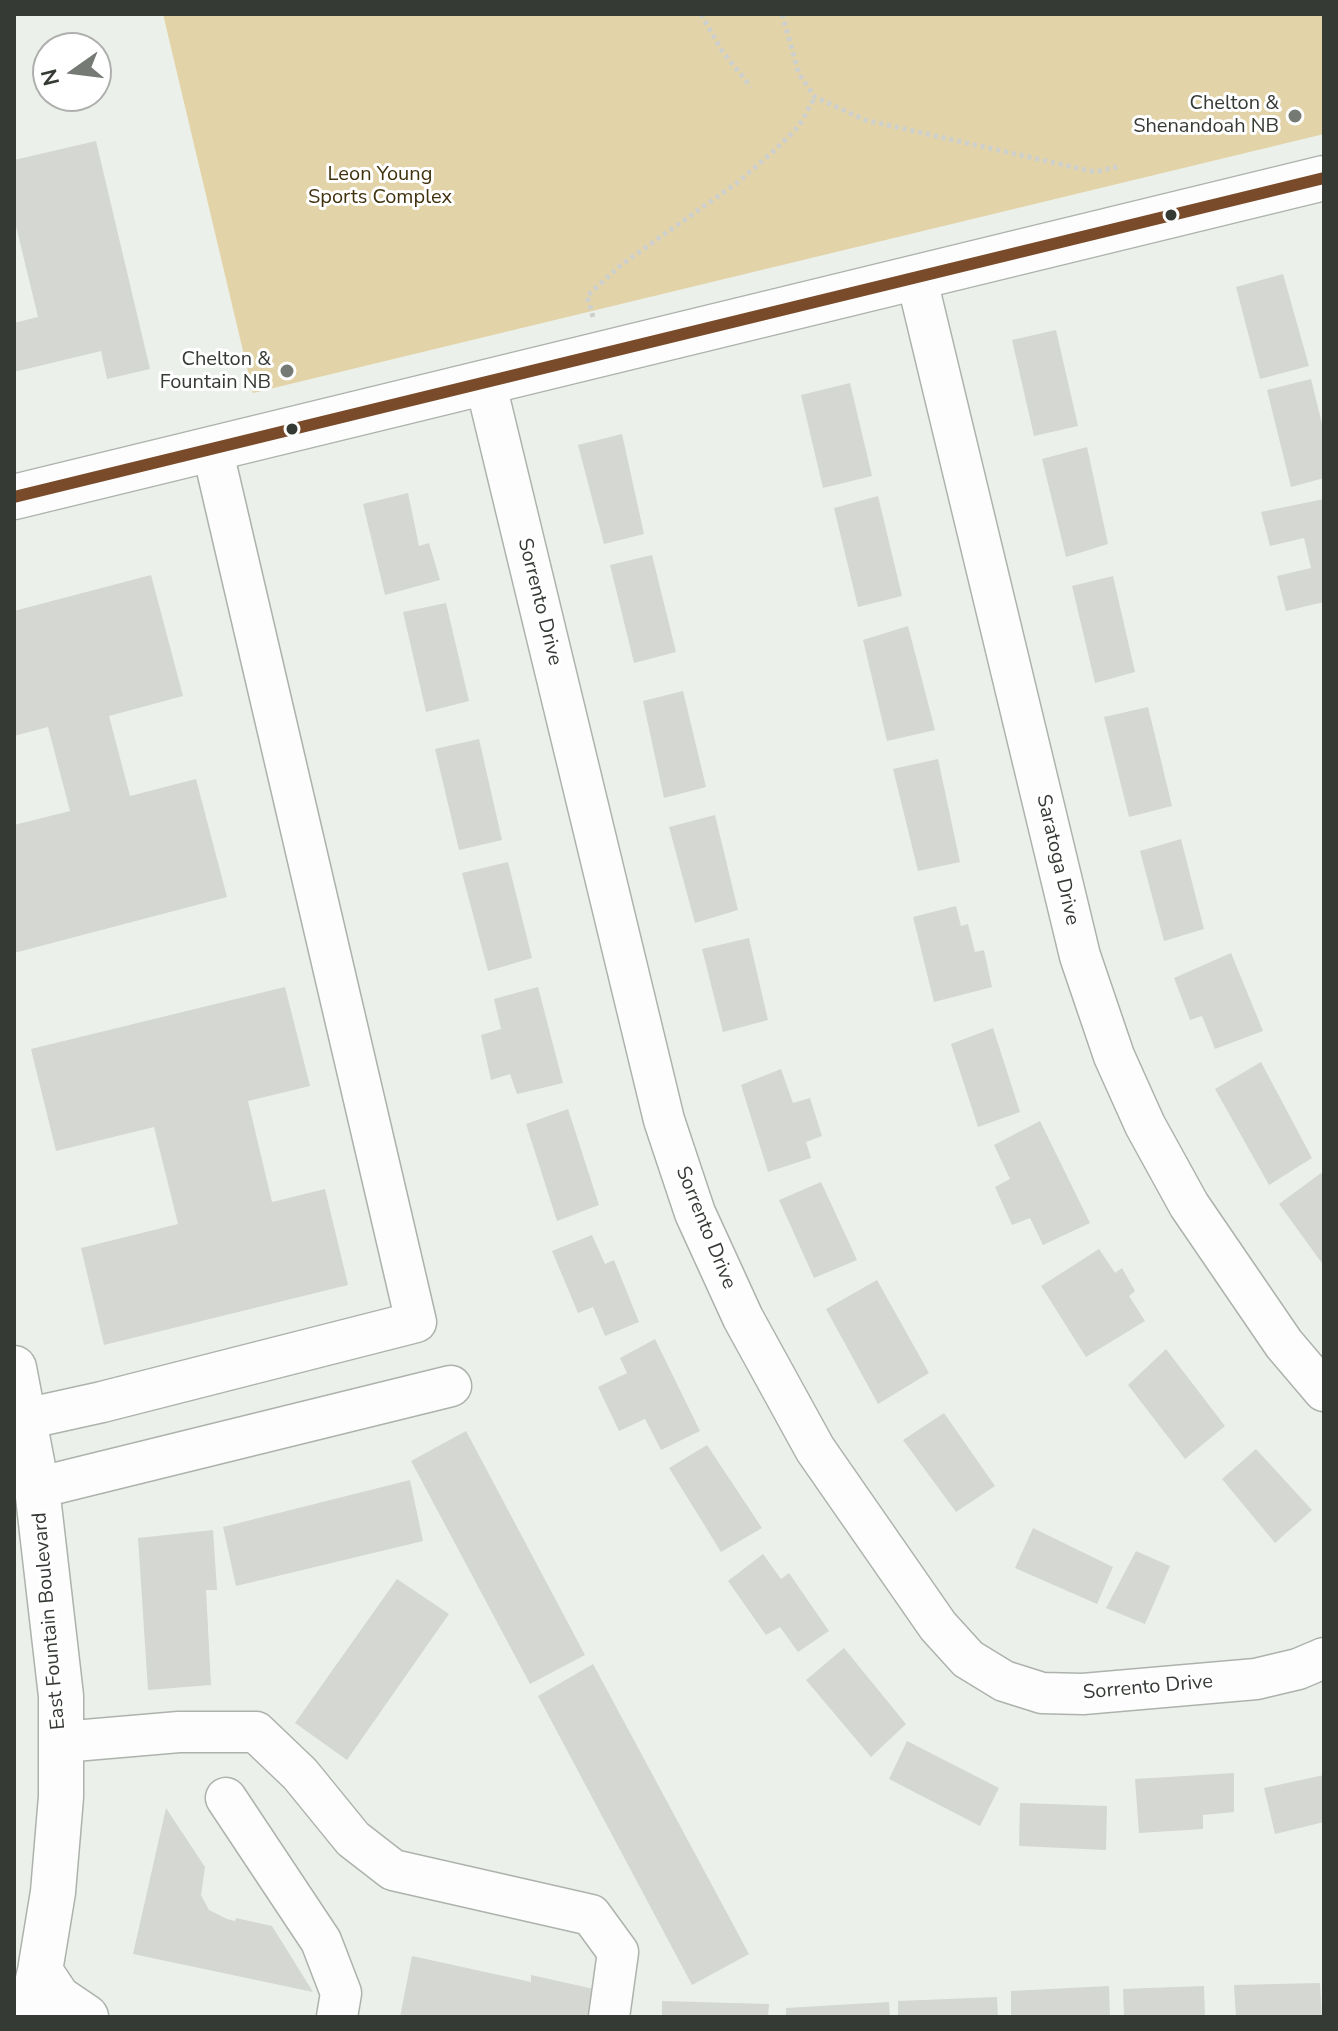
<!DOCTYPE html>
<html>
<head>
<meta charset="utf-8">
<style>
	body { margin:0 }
	#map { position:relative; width:1338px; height:2031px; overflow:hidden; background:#ebf1ea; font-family:"Nunito Sans",sans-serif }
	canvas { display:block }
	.frame { position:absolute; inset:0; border:16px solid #363a35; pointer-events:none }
	.north { position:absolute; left:32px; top:32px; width:80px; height:80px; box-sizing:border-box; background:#fff; border:2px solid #afb0ae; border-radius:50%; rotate:256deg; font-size:22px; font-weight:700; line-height:32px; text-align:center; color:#363a35 }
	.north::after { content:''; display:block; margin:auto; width:28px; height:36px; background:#757a74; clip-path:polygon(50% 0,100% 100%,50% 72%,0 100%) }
</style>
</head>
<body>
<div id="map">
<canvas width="1338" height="2031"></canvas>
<div class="frame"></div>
<div class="north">N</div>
</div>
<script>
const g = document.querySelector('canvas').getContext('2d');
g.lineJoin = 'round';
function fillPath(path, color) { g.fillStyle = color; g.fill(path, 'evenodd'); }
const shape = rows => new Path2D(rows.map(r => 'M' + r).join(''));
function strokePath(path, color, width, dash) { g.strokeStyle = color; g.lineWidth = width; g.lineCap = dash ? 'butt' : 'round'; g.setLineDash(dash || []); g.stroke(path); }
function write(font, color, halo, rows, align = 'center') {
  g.font = font + ' "Nunito Sans",sans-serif'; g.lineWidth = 6; g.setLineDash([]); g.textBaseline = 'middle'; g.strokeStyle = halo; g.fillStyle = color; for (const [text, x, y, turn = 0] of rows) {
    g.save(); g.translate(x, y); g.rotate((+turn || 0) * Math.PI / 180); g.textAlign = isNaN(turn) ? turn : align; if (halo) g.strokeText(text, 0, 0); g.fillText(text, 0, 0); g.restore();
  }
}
const green = shape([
	[163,14,1324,14,1324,134,253,393]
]);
const building = shape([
	[96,141,150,369,107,379,101,351,14,372,14,323,38,317,14,218,14,160],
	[1283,274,1309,366,1260,379,1236,287],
	[1056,330,1078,426,1034,436,1012,340],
	[1311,379,1324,432,1324,478,1291,487,1267,390],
	[850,383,872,476,823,488,801,395],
	[622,434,644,534,604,544,578,445],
	[1087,447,1108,544,1066,557,1042,459],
	[408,493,419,546,429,543,440,580,385,595,363,504],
	[878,496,902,596,858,607,834,508],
	[1324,499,1324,602,1286,611,1277,576,1311,568,1304,538,1270,546,1261,512],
	[652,555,676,652,634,663,610,565],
	[151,575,183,696,109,716,130,796,196,779,227,897,14,953,14,825,70,811,48,727,14,736,14,611],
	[1113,576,1135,672,1095,683,1072,586],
	[446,603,469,701,426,712,403,612],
	[908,626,935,730,887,741,863,640],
	[683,691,706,787,664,798,643,701],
	[1148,707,1172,806,1129,817,1104,717],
	[479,739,502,840,459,850,435,749],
	[938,759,960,862,918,871,893,769],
	[715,815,738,910,695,923,669,827],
	[1181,839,1204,929,1164,941,1140,851],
	[508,862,532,958,488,971,462,873],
	[956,906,961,926,968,924,975,952,984,950,992,987,934,1002,913,917],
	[749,938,768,1020,723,1032,702,949],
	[1231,953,1263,1031,1215,1049,1202,1016,1190,1020,1174,978],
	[285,987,310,1086,248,1101,272,1202,325,1189,348,1285,104,1345,81,1248,178,1224,154,1127,56,1151,31,1049],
	[538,987,563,1083,517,1094,510,1074,491,1080,481,1035,501,1029,494,999],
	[993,1028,1020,1112,978,1127,951,1044],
	[1261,1062,1312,1158,1269,1185,1215,1089],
	[781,1069,793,1103,810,1098,822,1136,806,1142,811,1158,768,1172,741,1085],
	[568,1109,599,1205,557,1221,526,1124],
	[1040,1121,1090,1223,1043,1245,1030,1218,1012,1225,995,1187,1010,1179,994,1145],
	[1321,1173,1324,1177,1324,1266,1279,1204],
	[821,1182,857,1260,814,1278,779,1200],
	[592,1235,605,1264,614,1260,639,1322,605,1336,593,1307,578,1313,552,1251],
	[1099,1249,1115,1273,1122,1268,1135,1291,1129,1296,1145,1321,1086,1357,1041,1286],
	[877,1280,929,1373,878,1404,826,1309],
	[655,1339,700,1431,661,1450,645,1419,619,1431,598,1387,627,1373,620,1358],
	[1166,1349,1225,1426,1185,1459,1128,1385],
	[944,1413,995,1486,956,1512,903,1440],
	[466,1431,585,1655,530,1684,411,1461],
	[707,1445,762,1528,721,1552,669,1468],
	[1256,1449,1312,1510,1275,1543,1222,1479],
	[410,1480,423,1541,236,1586,223,1527],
	[1033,1528,1113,1567,1097,1604,1015,1568],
	[213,1530,217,1590,206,1590,211,1685,148,1690,138,1538],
	[1136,1551,1170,1566,1145,1624,1106,1608],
	[763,1554,781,1579,789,1573,829,1631,798,1652,780,1627,766,1635,728,1581],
	[397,1579,449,1614,347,1760,295,1723],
	[844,1648,906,1724,871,1757,806,1680],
	[593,1664,749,1954,692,1985,538,1696],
	[907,1741,999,1788,980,1826,889,1779],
	[1234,1773,1234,1812,1203,1815,1203,1829,1139,1833,1135,1779],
	[1324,1775,1324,1822,1275,1834,1264,1788],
	[1020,1803,1107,1806,1106,1850,1019,1846],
	[166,1808,205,1867,201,1895,209,1910,227,1919,235,1921,236,1918,272,1926,313,1992,133,1954],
	[412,1956,531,1982,531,1975,594,1989,587,2017,400,2017],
	[1320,1983,1322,2017,1236,2017,1234,1985],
	[1109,1986,1110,2017,1011,2017,1011,1991],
	[1204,1986,1205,2017,1124,2017,1123,1989],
	[997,1997,998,2017,898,2017,898,2001],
	[662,2001,769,2004,768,2017,662,2017],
	[889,2002,890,2017,786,2017,786,2008]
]);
const path = shape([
	[701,14,722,51,751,87],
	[782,14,799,74,815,97,865,120,1095,172,1121,166],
	[593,317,587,296,621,265,738,182,775,150,799,126,815,97]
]);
const minor = shape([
	[916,276,1080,956,1114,1056,1145,1125,1189,1205,1284,1344,1324,1391],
	[485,381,664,1120,695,1213,743,1318,815,1449,938,1626,968,1659,1004,1681,1042,1693,1083,1694,1256,1679,1298,1669,1324,1658],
	[25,1419,102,1402,416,1322,212,448],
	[37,1488,451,1386],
	[62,1742,179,1732,256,1732,300,1774,353,1839,393,1870,591,1915,618,1952,609,2017],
	[226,1798,321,1941,341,1993,337,2017]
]);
const major = shape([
	[14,497,1324,178]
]);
const highway = shape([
	[14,1368,37,1488,61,1696,61,1797,53,1892,40,1971,29,2017],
	[40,1971,58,1998,86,2017]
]);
const bus1 = shape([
	[14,497,1324,178]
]);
const markers = [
	[1295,116,8,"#757a74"],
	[1171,215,7,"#363a35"],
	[287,371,8,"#757a74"],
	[292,429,7,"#363a35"]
];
const poiNames = [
	["Chelton &",1279,104],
	["Shenandoah NB",1279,127],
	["Chelton &",271,360],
	["Fountain NB",271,383]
];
const parkNames = [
	["Leon Young",380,175],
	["Sports Complex",380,198]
];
const streetNames = [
	["Sorrento Drive",539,602,76],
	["Saratoga Drive",1057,860,77],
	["Sorrento Drive",705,1228,68],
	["East Fountain Boulevard",50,1621,-95],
	["Sorrento Drive",1148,1688,-5]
];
fillPath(green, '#e3d3a8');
fillPath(building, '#d4d7d2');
strokePath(minor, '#adb2ad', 43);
strokePath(major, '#adb2ad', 47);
strokePath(highway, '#adb2ad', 47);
strokePath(path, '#ced0cd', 5, [4, 4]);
strokePath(minor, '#fcfdfc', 40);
strokePath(major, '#fcfdfc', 44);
strokePath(highway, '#fcfdfc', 44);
strokePath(bus1, '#7a4b2a', 12);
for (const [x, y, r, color] of markers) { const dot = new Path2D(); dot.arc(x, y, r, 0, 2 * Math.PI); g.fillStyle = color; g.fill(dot); strokePath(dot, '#fff', 3); }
write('20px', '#363a35', '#fff', poiNames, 'right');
write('20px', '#41320d', '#fff', parkNames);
write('20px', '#363a35', '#fff', streetNames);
</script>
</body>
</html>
